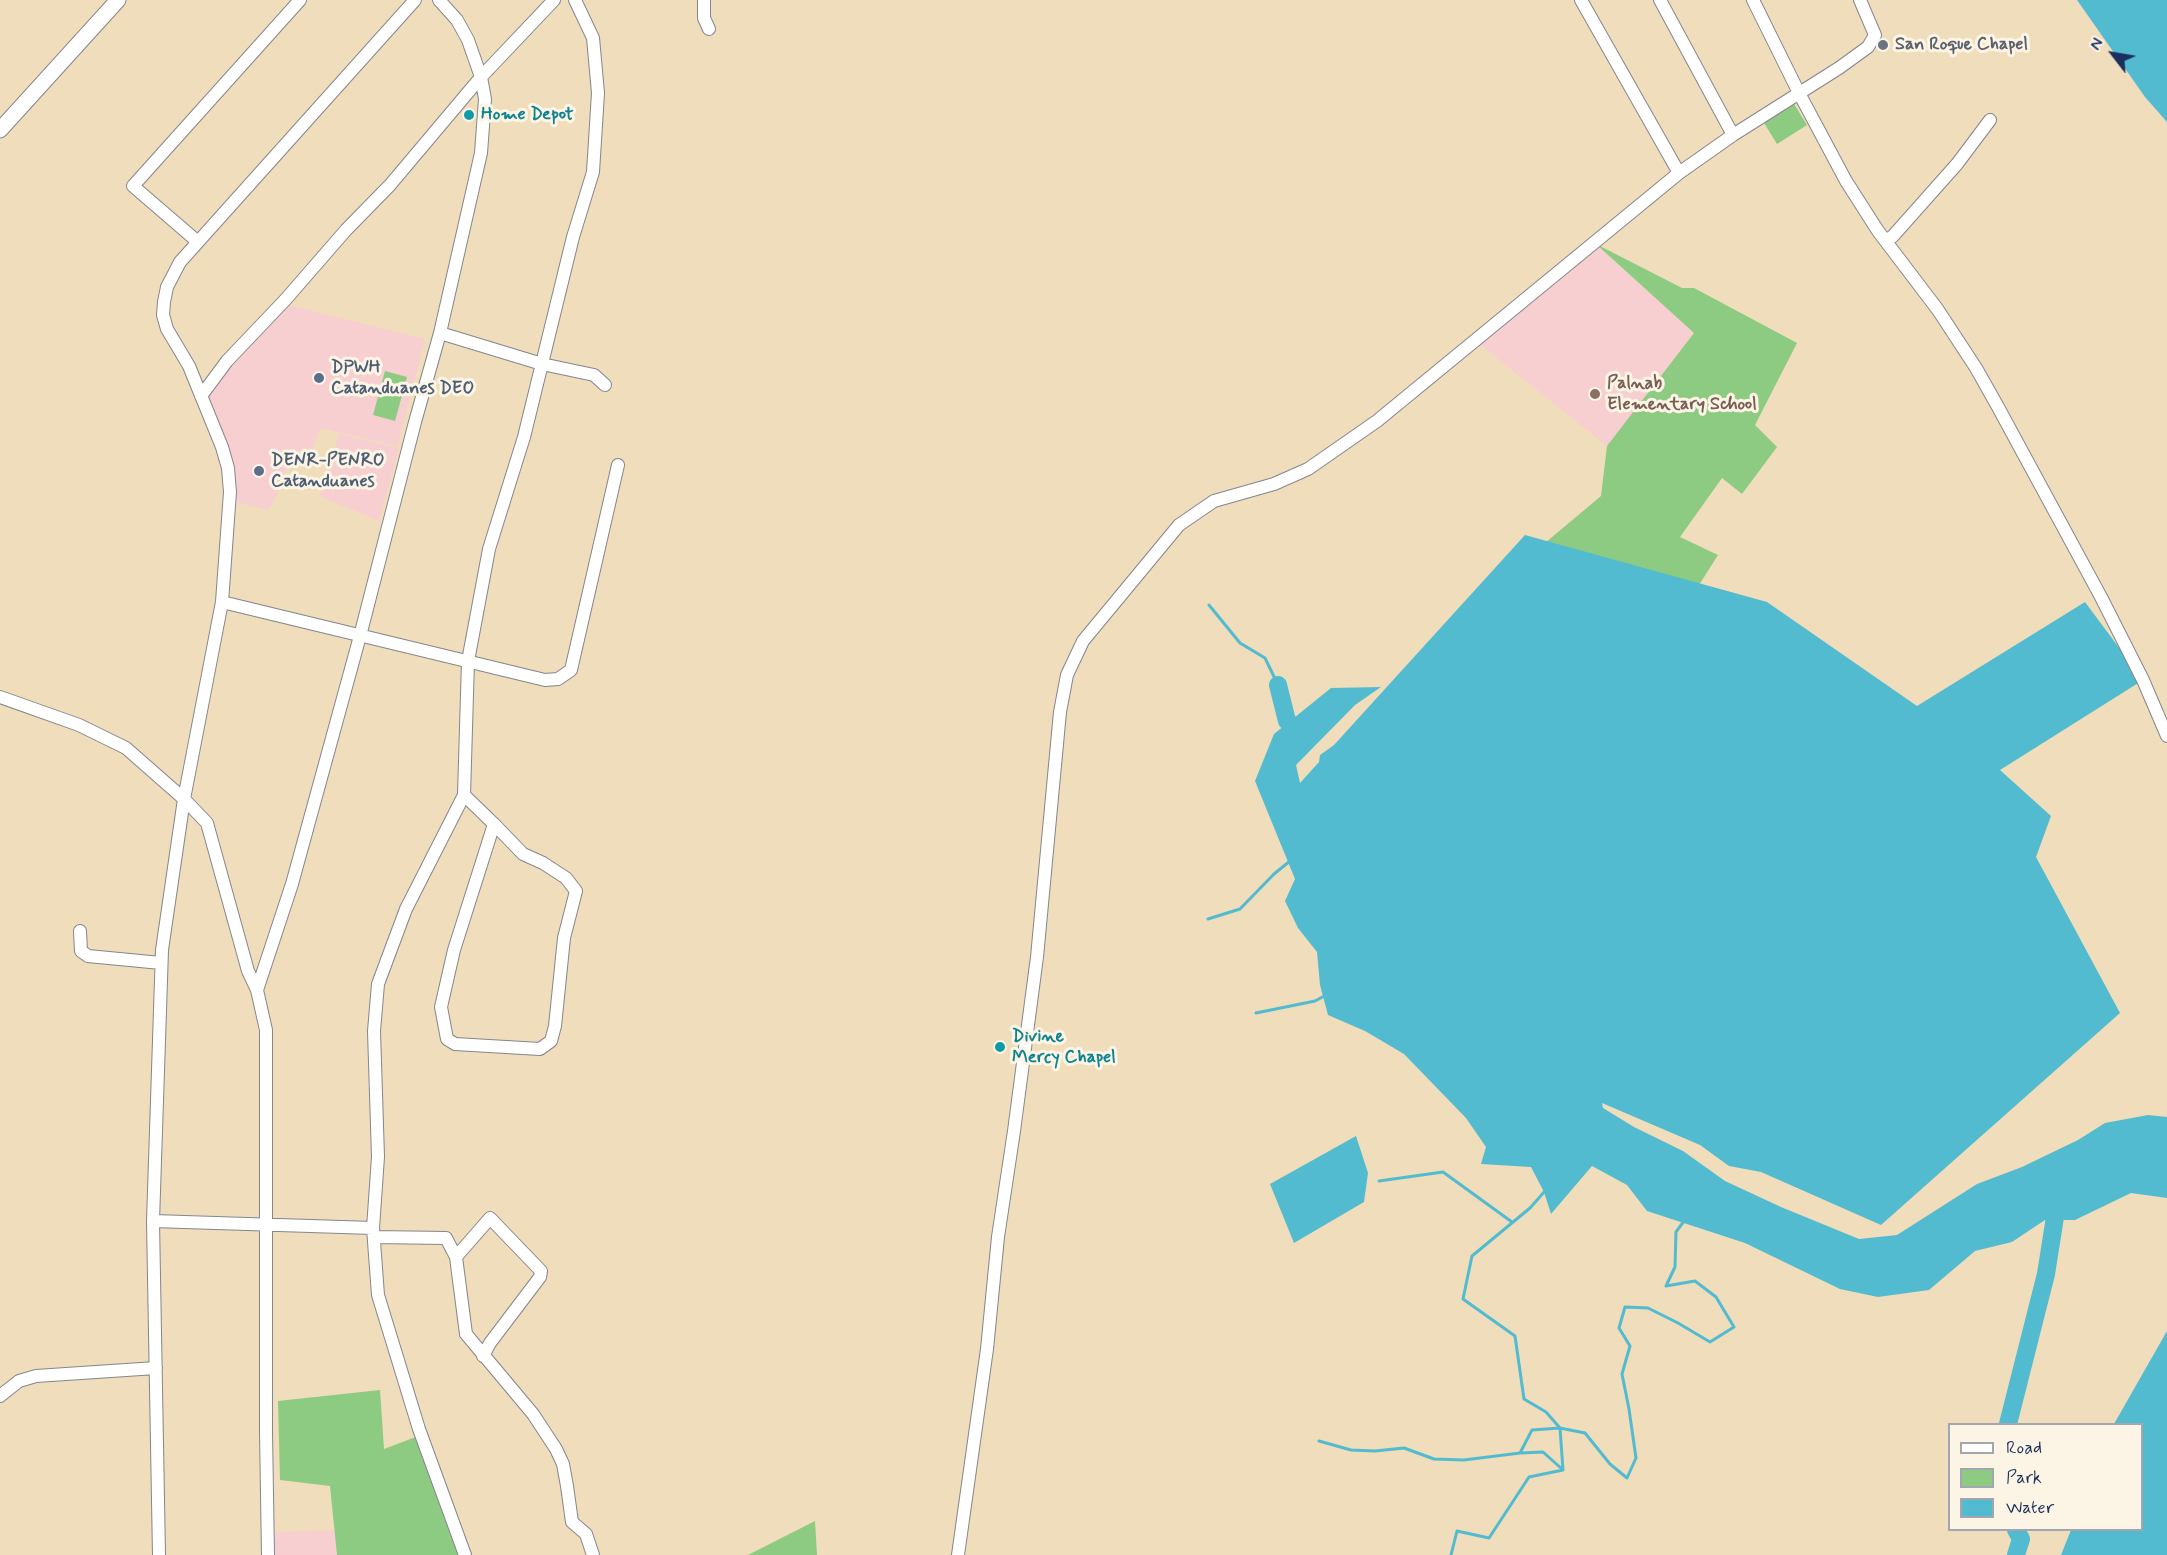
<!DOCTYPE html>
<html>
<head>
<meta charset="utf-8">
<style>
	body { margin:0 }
	#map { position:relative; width:2167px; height:1555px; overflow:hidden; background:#efddbb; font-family:Mynerve,sans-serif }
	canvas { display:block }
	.legend { position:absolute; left:1948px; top:1423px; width:195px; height:108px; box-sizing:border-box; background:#fcf5e5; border:2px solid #a2a6af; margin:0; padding:8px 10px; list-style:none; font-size:18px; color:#1b2f5e }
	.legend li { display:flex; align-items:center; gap:12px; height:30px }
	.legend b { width:30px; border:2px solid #a2a6af }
	.north { position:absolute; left:2083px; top:24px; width:60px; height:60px; -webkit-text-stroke:4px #fcf5e5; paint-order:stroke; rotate:301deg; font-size:16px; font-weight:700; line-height:24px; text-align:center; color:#1b2f5e }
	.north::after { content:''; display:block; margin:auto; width:21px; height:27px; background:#1b2f5e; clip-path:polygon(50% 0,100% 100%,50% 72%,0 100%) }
</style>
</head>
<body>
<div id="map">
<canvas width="2167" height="1555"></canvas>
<ul class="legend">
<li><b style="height:8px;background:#fff"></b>Road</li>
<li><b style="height:16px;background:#8ccb81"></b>Park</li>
<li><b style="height:16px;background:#53bbd0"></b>Water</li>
</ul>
<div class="north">N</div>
</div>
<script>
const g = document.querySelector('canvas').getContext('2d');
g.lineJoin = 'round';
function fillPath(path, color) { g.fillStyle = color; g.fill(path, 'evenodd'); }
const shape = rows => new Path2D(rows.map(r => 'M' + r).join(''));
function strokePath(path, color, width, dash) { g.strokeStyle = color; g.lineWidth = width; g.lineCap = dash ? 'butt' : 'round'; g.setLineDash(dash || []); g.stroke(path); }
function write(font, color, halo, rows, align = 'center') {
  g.font = font + ' Mynerve,sans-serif'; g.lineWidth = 6; g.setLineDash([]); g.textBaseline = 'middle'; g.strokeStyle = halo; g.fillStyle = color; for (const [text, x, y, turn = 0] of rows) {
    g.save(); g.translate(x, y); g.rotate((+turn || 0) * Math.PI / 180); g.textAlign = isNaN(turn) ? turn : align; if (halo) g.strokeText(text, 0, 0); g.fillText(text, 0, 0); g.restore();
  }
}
const built = shape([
	[1596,244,1694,333,1607,446,1478,343],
	[288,305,425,339,398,446,320,428,311,453,302,450,285,459,289,460,280,489,268,510,233,501,226,443,208,396,237,360],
	[339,434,399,448,379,521,320,496],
	[336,1530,337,1555,274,1555,273,1532]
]);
const green = shape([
	[1794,104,1807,125,1777,144,1764,123],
	[1596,244,1682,288,1694,288,1797,343,1755,425,1777,447,1742,494,1722,478,1680,537,1718,555,1699,585,1545,543,1601,496,1607,446,1694,333],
	[385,371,407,377,395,421,373,415],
	[380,1390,384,1449,421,1435,461,1555,337,1555,330,1486,280,1480,278,1401],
	[815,1521,817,1555,748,1555]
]);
const water = shape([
	[2077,0,2167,0,2167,122,2145,97],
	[1525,535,1767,602,1917,706,2085,602,2143,680,2000,770,2051,816,2036,857,2120,1013,1881,1225,1761,1172,1729,1166,1700,1145,1602,1103,1603,1108,1634,1127,1683,1151,1725,1181,1781,1207,1859,1239,1897,1235,1977,1184,2022,1167,2078,1140,2105,1123,2148,1115,2167,1117,2167,1198,2131,1193,2075,1220,2045,1220,2012,1242,1975,1251,1929,1290,1878,1297,1840,1289,1745,1243,1647,1211,1627,1185,1592,1166,1551,1214,1544,1192,1531,1167,1481,1164,1486,1147,1466,1118,1404,1054,1365,1031,1328,1015,1320,985,1317,952,1298,928,1285,901,1295,879,1255,781,1274,734,1331,688,1381,687,1355,705,1296,765,1300,783,1319,762,1320,755,1334,745],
	[1356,1136,1368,1173,1364,1202,1294,1243,1270,1184],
	[2167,1331,2167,1555,2061,1555,2071,1530,2142,1530,2142,1424,2114,1424]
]);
const stream = shape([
	[1209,605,1240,643,1265,658,1278,685],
	[1208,919,1240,909,1274,874,1290,861],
	[1256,1013,1315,1001,1326,995],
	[1379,1181,1443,1172,1512,1222],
	[1319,1441,1351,1450,1375,1451,1404,1448,1434,1459,1464,1460,1520,1453,1543,1452,1562,1469],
	[1520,1453,1532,1430,1560,1428,1585,1433,1610,1464,1627,1478,1636,1458,1629,1409,1622,1374,1630,1346,1619,1328,1625,1307,1648,1308,1678,1323,1710,1342,1734,1327,1716,1297,1695,1281,1666,1286,1675,1267,1676,1232,1684,1221],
	[1451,1555,1457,1531,1489,1538,1529,1477,1563,1470,1560,1428,1546,1412,1524,1399,1515,1336,1463,1299,1472,1256,1530,1208,1545,1191]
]);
const river = shape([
	[1278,685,1287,721,1296,728,1292,743],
	[2008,1424,2046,1274,2058,1198],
	[2016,1530,2021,1539,2016,1555]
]);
const minor = shape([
	[704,0,704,18,709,29],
	[1581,0,1679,173],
	[1660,0,1733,135],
	[1753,0,1799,93,1846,181,1878,231,1938,310,1976,368,1998,407,2101,597,2143,680,2167,736],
	[1886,241,1893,236,1957,164,1990,120],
	[198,242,133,186,300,0],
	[440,333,542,364,594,375,605,385],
	[201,396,227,361,286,299,346,230,390,185,481,77,554,0],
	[222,602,545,680,558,679,571,670,618,465],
	[0,697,79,725,126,748,184,799,207,823,248,971,257,990,266,1030,266,1432,268,1555],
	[464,795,494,824,523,854,543,863,566,878,576,891,564,938,555,1026,551,1041,540,1049,455,1044,447,1039,441,1007,454,950,494,824],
	[80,931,81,951,88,956,161,963],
	[257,990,292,884,360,636,415,422,440,333,481,153,485,99,481,77,468,40,457,20,439,0],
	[153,1221,373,1228],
	[374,1237,446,1238,456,1257,466,1334,533,1414,556,1449,563,1464,567,1486,572,1522,586,1534,593,1555],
	[456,1257,490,1218,541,1271,540,1277,490,1343,483,1356],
	[0,1396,19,1381,36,1376,156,1368],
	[159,1555,153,1221,162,950,184,799,222,602,230,492,228,468,222,447,189,366,167,329,163,315,164,302,167,287,180,262,415,0],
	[465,1555,419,1429,378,1295,373,1228,378,1157,374,1031,378,984,406,909,464,795,468,661,489,549,524,437,573,237,593,172,598,93,593,38,575,0],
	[958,1555,987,1349,998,1237,1014,1131,1037,957,1060,712,1067,675,1083,641,1179,525,1214,501,1274,484,1308,469,1377,421,1679,173,1733,135,1839,68,1868,47,1875,35,1860,0]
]);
const major = shape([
	[0,130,118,0]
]);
const markers = [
	[1883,45,6,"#6b7280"],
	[469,115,6,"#0f9aa8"],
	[319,378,6,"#5c6f8a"],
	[1595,394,6,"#8d6e63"],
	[259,471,6,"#5c6f8a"],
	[1000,1047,6,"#0f9aa8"]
];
const worshipNames = [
	["San Roque Chapel",1895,45]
];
const cultureNames = [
	["Home Depot",481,115],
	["Divine",1012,1037],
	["Mercy Chapel",1012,1058]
];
const serviceNames = [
	["DPWH",331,368],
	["Catanduanes DEO",331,389],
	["DENR-PENRO",271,461],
	["Catanduanes",271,482]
];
const educationNames = [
	["Palnab",1607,384],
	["Elementary School",1607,405]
];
fillPath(built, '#f7cfd1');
fillPath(green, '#8ccb81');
fillPath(water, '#53bbd0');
strokePath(stream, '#53bbd0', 3);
strokePath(river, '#53bbd0', 18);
strokePath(minor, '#85868c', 14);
strokePath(major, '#85868c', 17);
strokePath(minor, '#fff', 12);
strokePath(major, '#fff', 15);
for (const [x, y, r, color] of markers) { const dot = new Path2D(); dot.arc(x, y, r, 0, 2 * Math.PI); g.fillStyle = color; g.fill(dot); strokePath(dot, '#fcf5e5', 2); }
write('bold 18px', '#5b616d', '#fcf5e5', worshipNames, 'left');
write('bold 18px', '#0d838f', '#fcf5e5', cultureNames, 'left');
write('bold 18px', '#4e5e75', '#fcf5e5', serviceNames, 'left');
write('bold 18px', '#785e54', '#fcf5e5', educationNames, 'left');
</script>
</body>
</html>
